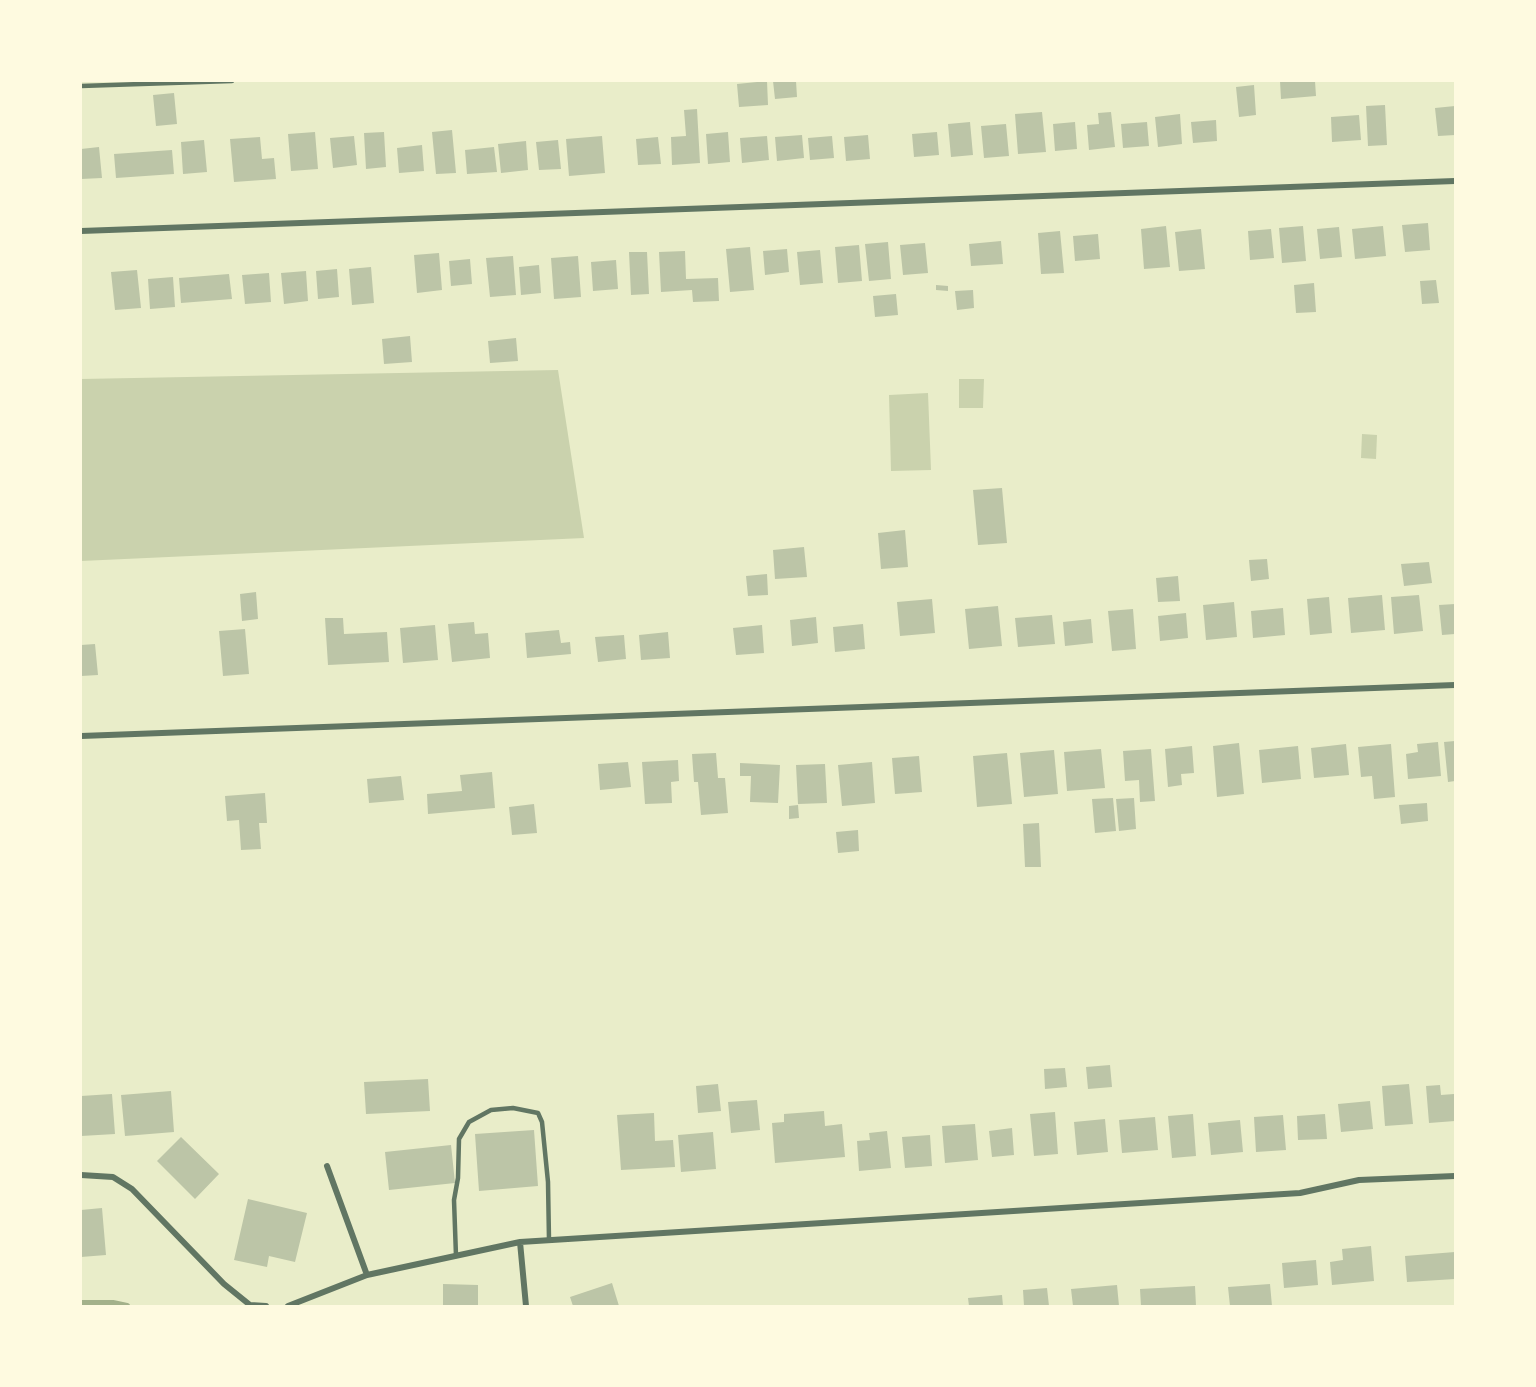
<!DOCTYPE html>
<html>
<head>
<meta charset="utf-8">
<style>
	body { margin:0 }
	#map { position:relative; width:1536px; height:1387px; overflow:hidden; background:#e9edc9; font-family:"IBM Plex Sans",sans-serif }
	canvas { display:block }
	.frame { position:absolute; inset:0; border:82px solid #fefae0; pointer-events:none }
</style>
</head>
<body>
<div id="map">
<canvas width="1536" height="1387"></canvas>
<div class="frame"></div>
</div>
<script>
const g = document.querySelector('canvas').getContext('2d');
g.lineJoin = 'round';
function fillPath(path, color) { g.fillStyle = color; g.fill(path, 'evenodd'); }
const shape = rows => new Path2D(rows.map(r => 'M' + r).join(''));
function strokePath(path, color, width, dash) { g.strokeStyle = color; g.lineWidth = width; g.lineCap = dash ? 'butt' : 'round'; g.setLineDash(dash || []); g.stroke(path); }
const green = shape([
	[558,370,584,538,81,561,81,379],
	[959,379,984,379,983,408,959,408],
	[928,393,931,470,891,471,889,395],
	[1362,434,1377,435,1376,459,1361,458]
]);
const stream = shape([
	[81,1303,113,1303,127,1306]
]);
const building = shape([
	[767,81,768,105,739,107,737,84],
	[773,81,796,81,797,97,775,99],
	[1280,81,1315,81,1316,96,1281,99],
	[1254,85,1256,115,1239,117,1236,87],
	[174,93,177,124,156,126,153,95],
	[1385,105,1387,145,1368,146,1366,106],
	[1455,106,1455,135,1438,136,1435,108],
	[697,109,700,163,672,165,671,137,686,136,684,110],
	[1042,112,1046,152,1018,154,1015,114],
	[1111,112,1115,147,1089,150,1087,125,1099,124,1098,113],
	[1180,114,1182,144,1158,147,1155,117],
	[1359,115,1361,140,1332,142,1331,117],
	[1216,120,1217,141,1193,143,1191,122],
	[970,122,973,155,951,157,948,124],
	[1075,122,1077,149,1055,151,1053,124],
	[1147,122,1149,146,1123,148,1121,124],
	[1006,124,1009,156,984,158,981,126],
	[452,130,456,173,436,174,432,132],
	[315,132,318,169,291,171,288,134],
	[384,132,386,167,366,169,364,133],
	[728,132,730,162,708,164,706,134],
	[937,132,939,155,914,157,912,134],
	[802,135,804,158,777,161,775,137],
	[868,135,870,159,846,161,844,137],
	[354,136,357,165,333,168,330,138],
	[602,136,605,173,569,176,566,139],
	[767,136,769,160,742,163,740,138],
	[832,136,834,158,810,160,808,138],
	[260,137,262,159,274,158,276,179,234,182,230,139],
	[658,137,661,164,638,165,636,139],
	[204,140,207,172,183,174,181,142],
	[558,140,561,169,539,170,536,142],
	[526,141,528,170,501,173,498,144],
	[422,145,424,171,399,173,397,148],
	[99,147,102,178,81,179,81,149],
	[494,147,497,172,467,174,465,150],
	[172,150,174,174,116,178,114,154],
	[1428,223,1430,250,1405,252,1402,225],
	[1166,226,1170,267,1144,269,1141,229],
	[1303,226,1306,261,1282,263,1279,228],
	[1383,226,1386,256,1355,259,1352,229],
	[1339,227,1342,257,1320,259,1317,229],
	[1201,229,1205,269,1179,271,1175,232],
	[1271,229,1274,258,1250,260,1248,231],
	[1060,231,1064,273,1041,274,1038,233],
	[1098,234,1100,259,1075,261,1073,236],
	[1001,241,1003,264,971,266,969,244],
	[888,242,891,279,869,281,865,244],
	[925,243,928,273,903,275,900,245],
	[859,245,862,281,838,283,835,247],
	[750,247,754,290,730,292,726,249],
	[787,249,789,272,765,275,763,251],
	[820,250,823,283,800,285,797,252],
	[685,251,686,279,718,278,719,301,693,302,692,290,661,292,659,252],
	[629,252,647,252,649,294,631,295],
	[439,253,442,290,417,293,414,255],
	[513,256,516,295,490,297,486,258],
	[578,256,581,297,554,299,551,258],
	[470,259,472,284,451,286,449,261],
	[616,260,618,289,593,291,591,262],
	[539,265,541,293,521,295,519,267],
	[371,267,374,303,352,305,349,269],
	[337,269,339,297,318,299,316,271],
	[137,270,141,308,115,310,111,272],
	[306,271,308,301,284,304,281,273],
	[269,273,271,302,245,304,242,275],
	[229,274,232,299,181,303,179,278],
	[173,277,175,307,150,309,148,279],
	[1436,280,1439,303,1422,304,1420,281],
	[1314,283,1316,312,1296,313,1294,285],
	[936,285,948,286,948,291,936,290],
	[973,290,974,308,957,310,955,291],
	[896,294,898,315,875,317,873,296],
	[410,336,412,362,384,364,382,339],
	[516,338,518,361,490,363,488,341],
	[1002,488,1007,543,978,545,973,490],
	[905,530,908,567,881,569,878,533],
	[804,547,807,577,775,579,773,550],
	[1267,559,1269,579,1251,581,1249,560],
	[1429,562,1432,583,1404,586,1401,564],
	[767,574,768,595,748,596,746,576],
	[1178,576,1180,601,1158,602,1156,578],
	[256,592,258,619,242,621,240,594],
	[1382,595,1385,630,1351,633,1348,598],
	[1419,595,1423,631,1394,634,1391,597],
	[1329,597,1332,633,1310,635,1307,599],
	[932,599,935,633,900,636,897,602],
	[1234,602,1237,637,1206,640,1203,605],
	[1455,604,1455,634,1442,635,1439,605],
	[998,606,1002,646,969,649,965,609],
	[1283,608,1285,635,1253,638,1251,611],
	[1133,609,1136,649,1112,651,1108,611],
	[1186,613,1188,638,1160,641,1158,616],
	[1052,615,1055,644,1018,647,1015,618],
	[816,617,818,643,792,646,790,620],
	[325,618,343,618,344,634,387,632,389,662,328,665],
	[1091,619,1093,643,1065,646,1063,622],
	[474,622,475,634,488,633,490,658,452,662,448,624],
	[863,624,865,649,835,652,833,627],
	[435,625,438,660,403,663,400,628],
	[762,625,764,653,736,655,733,628],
	[245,629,249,674,223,676,219,631],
	[559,630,561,643,570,642,571,654,527,658,525,633],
	[668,632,670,658,641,660,639,635],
	[624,635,626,659,598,662,595,637],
	[95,644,98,675,81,676,81,645],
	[1455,741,1455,781,1448,782,1444,742],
	[1438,742,1441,776,1408,779,1406,754,1418,752,1417,744],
	[1239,743,1244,794,1217,797,1213,746],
	[1346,744,1349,775,1314,778,1311,748],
	[1391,744,1395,797,1374,799,1372,776,1361,777,1358,747],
	[1192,746,1194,773,1181,774,1182,785,1168,787,1165,749],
	[1298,746,1301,779,1262,783,1259,750],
	[1101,749,1105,788,1067,791,1064,752],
	[1151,749,1155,801,1140,802,1139,780,1125,781,1123,751],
	[1054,750,1058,794,1024,797,1020,753],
	[716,753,718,778,725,778,728,813,701,815,698,782,694,782,692,754],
	[1007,753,1012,804,977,807,973,756],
	[919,756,922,792,895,794,892,758],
	[678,760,679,781,671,782,672,803,645,804,642,762],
	[628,762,631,787,600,790,598,764],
	[872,762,875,803,842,806,838,765],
	[740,763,780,765,778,803,750,802,751,776,740,776],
	[825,764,827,803,798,804,796,765],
	[492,772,495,808,428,814,427,794,462,791,460,775],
	[401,776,404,800,369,803,367,779],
	[265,793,267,823,259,823,261,849,241,850,239,820,227,821,225,796],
	[1113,798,1116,831,1095,833,1092,799],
	[1134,798,1136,829,1119,831,1116,799],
	[1427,803,1428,821,1401,824,1399,805],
	[534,804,537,833,512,835,509,807],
	[798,805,799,818,789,819,789,806],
	[1039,823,1041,867,1025,867,1023,824],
	[858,830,859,851,838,853,836,832],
	[1110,1065,1112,1087,1088,1089,1086,1067],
	[1065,1068,1067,1087,1045,1089,1044,1069],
	[428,1079,430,1111,366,1114,364,1082],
	[718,1084,721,1111,698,1113,696,1086],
	[1409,1084,1413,1124,1385,1126,1382,1086],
	[1440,1085,1441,1095,1454,1094,1455,1121,1429,1123,1426,1086],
	[171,1091,174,1132,125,1136,121,1095],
	[112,1094,115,1134,81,1136,81,1096],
	[757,1100,760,1130,731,1133,728,1102],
	[1370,1101,1373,1129,1341,1132,1338,1104],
	[824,1111,825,1126,842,1124,845,1157,775,1163,772,1123,784,1122,784,1114],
	[1055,1112,1058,1154,1034,1156,1030,1114],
	[654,1113,655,1141,673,1140,675,1167,621,1170,617,1115],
	[1193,1114,1196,1156,1172,1158,1168,1116],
	[1325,1114,1327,1139,1298,1140,1297,1116],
	[1283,1115,1286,1150,1256,1152,1254,1117],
	[1155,1117,1158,1150,1122,1153,1119,1120],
	[1105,1119,1108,1152,1077,1155,1074,1122],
	[1240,1120,1243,1152,1211,1155,1208,1123],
	[975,1124,978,1160,945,1163,942,1126],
	[1012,1128,1014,1155,992,1157,989,1131],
	[534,1130,538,1186,479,1191,475,1134],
	[887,1131,891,1168,859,1171,857,1141,870,1140,869,1133],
	[713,1132,716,1169,681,1172,678,1135],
	[930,1135,932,1166,905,1168,902,1137],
	[181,1137,219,1174,195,1199,157,1161],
	[451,1145,455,1183,389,1190,385,1152],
	[248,1199,307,1213,295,1262,269,1256,267,1267,234,1260],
	[102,1208,106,1255,81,1257,81,1210],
	[1371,1246,1374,1281,1332,1285,1330,1262,1343,1260,1342,1249],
	[1455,1252,1455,1279,1407,1282,1405,1256],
	[1316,1260,1318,1285,1284,1288,1282,1263],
	[612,1283,619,1306,573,1306,570,1297],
	[443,1284,478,1285,478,1306,443,1306],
	[1270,1284,1272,1306,1230,1306,1228,1287],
	[1117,1285,1119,1306,1073,1306,1071,1289],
	[1195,1286,1196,1306,1141,1306,1140,1289],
	[1047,1288,1049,1306,1024,1306,1023,1290],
	[1002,1295,1003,1306,969,1306,968,1298]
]);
const service = shape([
	[81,86,232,81],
	[456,1256,454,1200,458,1178,459,1139,469,1122,491,1110,513,1108,538,1113,542,1122,548,1182,549,1240]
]);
const minor = shape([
	[81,231,1455,181],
	[81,736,1455,685],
	[327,1166,367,1275],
	[81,1175,113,1177,132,1189,224,1284,250,1305,266,1306],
	[520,1242,526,1306],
	[288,1306,367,1275,520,1242,1300,1193,1359,1180,1455,1176]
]);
fillPath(green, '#cad2ad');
strokePath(stream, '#a3b18a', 6);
fillPath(building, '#bcc5a7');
strokePath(service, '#617663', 4.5);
strokePath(minor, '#617663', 6);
</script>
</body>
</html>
